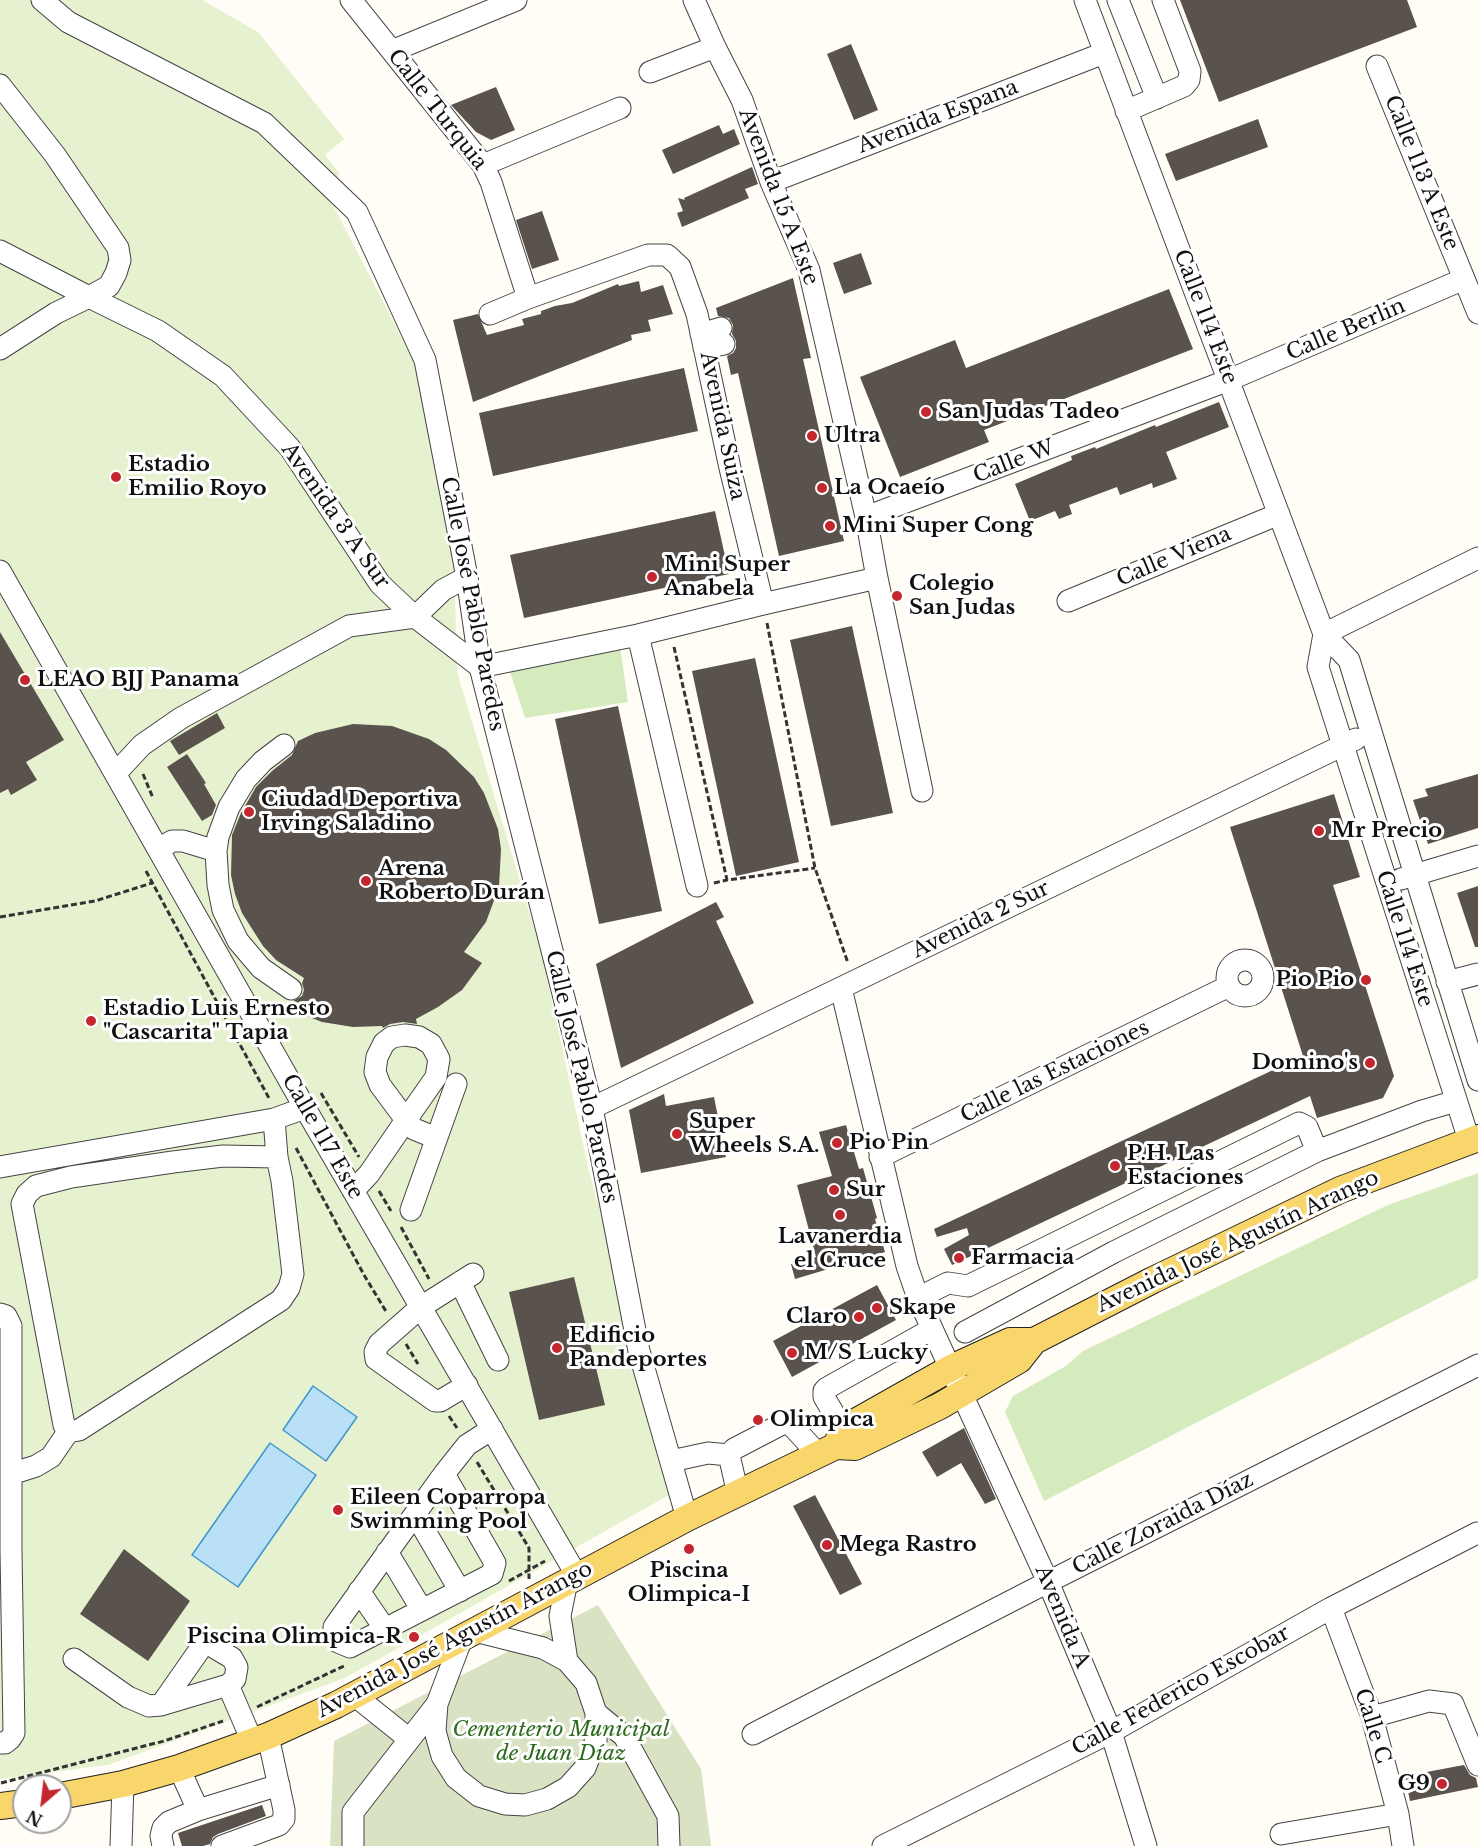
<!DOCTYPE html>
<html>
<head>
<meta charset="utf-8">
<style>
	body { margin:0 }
	#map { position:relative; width:1478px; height:1846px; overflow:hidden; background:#fffdf5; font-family:"Libre Baskerville",serif }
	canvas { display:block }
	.north { position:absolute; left:12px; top:1774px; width:60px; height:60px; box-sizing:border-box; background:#fff; border:2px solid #a0a0a0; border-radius:50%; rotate:208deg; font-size:16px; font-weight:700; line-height:24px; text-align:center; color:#111 }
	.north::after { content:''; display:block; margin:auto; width:21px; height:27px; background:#c4262e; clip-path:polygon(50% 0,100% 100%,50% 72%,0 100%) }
</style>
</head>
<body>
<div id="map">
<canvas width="1478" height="1846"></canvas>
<div class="north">N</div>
</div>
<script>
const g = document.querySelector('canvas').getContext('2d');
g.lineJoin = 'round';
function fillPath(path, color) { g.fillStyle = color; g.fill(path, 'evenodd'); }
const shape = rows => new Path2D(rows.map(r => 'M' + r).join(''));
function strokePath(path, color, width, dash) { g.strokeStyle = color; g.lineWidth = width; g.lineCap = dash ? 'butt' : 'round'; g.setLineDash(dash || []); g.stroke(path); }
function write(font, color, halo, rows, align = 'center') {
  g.font = font + ' "Libre Baskerville",serif'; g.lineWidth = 6; g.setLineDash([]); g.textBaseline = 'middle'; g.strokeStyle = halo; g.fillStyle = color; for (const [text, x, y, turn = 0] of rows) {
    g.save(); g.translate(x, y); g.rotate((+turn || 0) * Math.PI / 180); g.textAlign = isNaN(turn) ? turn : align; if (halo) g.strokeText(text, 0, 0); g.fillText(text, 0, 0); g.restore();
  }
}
const green = shape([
	[620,647,628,702,525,718,510,672],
	[1478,1173,1478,1278,1044,1501,1005,1412,1013,1396,1066,1366,1083,1351,1388,1205]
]);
const cemetery = shape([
	[598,1605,701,1769,711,1846,330,1846,334,1741]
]);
const pitch = shape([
	[0,0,202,0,258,32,344,139,325,155,340,174,325,190,414,361,454,555,457,672,541,951,589,1171,676,1491,345,1678,108,1765,0,1779]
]);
const water = shape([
	[313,1386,357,1417,326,1461,283,1430,313,1386],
	[270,1443,316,1475,238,1587,192,1555,270,1443]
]);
const building = shape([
	[1180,0,1407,0,1417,27,1219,102],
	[851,44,878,110,854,120,827,54],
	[496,87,515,130,491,140,476,132,451,105],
	[1258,119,1268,147,1176,181,1165,154],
	[719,125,723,134,734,129,740,144,673,174,662,150],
	[752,167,758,184,745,189,749,198,682,227,677,213,683,211,678,198,685,200,684,198],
	[542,211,559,260,532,269,516,220],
	[861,253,872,284,844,294,833,263],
	[793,278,811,358,803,359,844,541,779,556,738,373,731,375,727,356,733,353,736,348,736,341,732,334,733,325,729,318,718,316,716,308],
	[639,281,641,292,663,285,673,314,648,320,651,331,631,335,632,340,473,402,453,320,478,314,487,335,524,325,522,319,541,314,541,311,555,306,572,303,618,284,619,286],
	[1169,289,1193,349,984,430,989,442,900,477,860,377,955,340,966,368],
	[684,368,698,431,493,476,479,413],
	[1219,402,1229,427,1166,452,1177,479,1153,488,1152,483,1120,495,1117,487,1069,505,1072,514,1059,519,1055,511,1030,521,1015,484,1072,460,1071,456,1095,447,1096,449,1155,425,1156,427],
	[715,511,729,574,524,618,510,555],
	[852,626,893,813,831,826,790,640],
	[0,632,64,740,26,762,37,780,11,795,8,789,0,793],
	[755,658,799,862,736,876,692,671],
	[618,706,662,911,599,924,555,719],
	[217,713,225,728,179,755,170,741],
	[353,724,392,726,429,739,446,750,474,777,484,793,498,829,501,849,499,887,486,922,464,952,482,963,462,990,438,1007,416,1019,417,1024,403,1022,390,1024,383,1028,382,1026,353,1027,322,1022,289,1009,293,1001,302,996,304,990,302,983,304,978,276,960,263,946,242,913,235,894,231,875,232,835,241,813,256,787,272,771,292,755,298,741,315,733],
	[187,754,206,783,204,784,216,805,212,815,202,821,167,767],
	[1478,774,1478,828,1428,844,1413,800,1428,796,1425,789],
	[1334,794,1360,877,1333,885,1394,1076,1383,1098,1317,1118,1310,1096,952,1265,944,1249,969,1235,967,1228,937,1237,934,1229,1303,1056,1230,827],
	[1478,886,1478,947,1475,947,1457,893],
	[716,902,724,917,716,921,754,1003,621,1068,596,964],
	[664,1094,666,1106,714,1097,726,1157,641,1173,629,1110],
	[846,1125,859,1169,863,1168,877,1218,875,1219,885,1252,795,1279,791,1264,816,1257,797,1185,832,1176,819,1132],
	[574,1277,605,1405,539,1420,509,1292],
	[877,1285,896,1320,792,1377,773,1341],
	[964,1428,996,1499,985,1504,961,1463,937,1477,922,1452],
	[815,1495,862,1584,840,1595,793,1506],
	[124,1549,190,1601,148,1661,80,1614],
	[1464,1765,1470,1775,1476,1778,1478,1787,1410,1801,1405,1776],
	[262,1805,266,1816,218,1834,213,1837,210,1844,203,1846,182,1846,178,1833]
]);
const path = shape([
	[767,623,815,868,848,963],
	[674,647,727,880,815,868],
	[143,774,153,798],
	[146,871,270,1100],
	[714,883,727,880],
	[0,917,95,901,152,883],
	[321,1093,359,1157],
	[296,1148,364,1275,387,1313],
	[379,1191,391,1211],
	[401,1227,429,1279],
	[406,1344,418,1364],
	[449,1416,457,1428],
	[477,1462,529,1548,529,1579],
	[509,1581,545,1561],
	[257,1707,346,1665],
	[1,1783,164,1741,223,1721]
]);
const minor = shape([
	[42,0,68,22,264,123,357,212,425,360,467,577,480,667,592,1108,639,1351,687,1518],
	[351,0,483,165,491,182,528,298],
	[694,0,715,47,742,100,771,182,809,270,866,517,877,578,922,791],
	[1085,0,1324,634,1478,558],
	[1118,0,1157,98],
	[392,51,516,0],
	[1377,66,1478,313],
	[650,72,715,47],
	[0,85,55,155,118,248,120,260,116,273,109,286,89,297,0,251],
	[1126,111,1184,86,1189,80,1190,71,1163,0],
	[483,165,620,108],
	[771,182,1104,53],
	[490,314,528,298,648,255,667,255,680,267,697,314,730,468,763,604],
	[701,334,721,328],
	[704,348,724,344],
	[0,349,56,313,89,297,158,331,223,376,290,448,380,584,415,617,480,667,638,635,763,604,877,578],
	[866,517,1229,380,1464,279],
	[0,571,305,1108,577,1576],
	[1068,601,1279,514],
	[638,635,697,886],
	[284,745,263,761,246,779,229,807,218,837,216,851,218,885,223,910,238,941,261,968,291,989],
	[116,773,142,745,181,718,349,626,415,617,443,590,467,577],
	[159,849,172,841,183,841,216,851],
	[1401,879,1478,856],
	'1227 978a18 18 0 1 1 36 0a18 18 0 1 1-36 0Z',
	[1447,982,1478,974],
	[841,988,907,1266,918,1298,1048,1582,1111,1732,1146,1846],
	[592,1108,1356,739],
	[1469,1140,1318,667,1324,634,1349,660,1478,1080],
	[880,1157,1229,986],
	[0,1167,274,1119,305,1108],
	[353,1191,369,1174,406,1120,436,1077,439,1059,431,1044,419,1037,405,1035,392,1037,384,1043,377,1057,375,1072,380,1085,406,1120,414,1129,436,1138],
	[411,1210,456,1084],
	[460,1282,498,1360],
	[918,1298,948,1283,968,1286,1299,1123,1307,1127,1317,1151],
	[0,1314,6,1316,11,1326,11,1551,14,1733,10,1739,5,1743,0,1743],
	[965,1332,1114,1252,1317,1151,1422,1111,1456,1101],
	[467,1385,440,1401,435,1401,376,1359,375,1352,379,1344,421,1307,473,1274],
	[843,1429,824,1397,824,1391,827,1388,932,1329],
	[68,1432,64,1425,22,1204,27,1194,36,1186,71,1177,173,1162,223,1156,277,1157],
	[671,1461,708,1453,729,1455],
	[11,1474,36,1466,51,1457,68,1432,79,1430,281,1300,289,1288,293,1274,282,1181,277,1157,274,1119],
	[444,1474,495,1563,492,1574,350,1647,338,1642,335,1636,334,1627,415,1514,444,1474,467,1445,492,1429],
	[738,1494,729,1455,734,1449,782,1424,788,1424,793,1427,818,1454],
	[415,1514,460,1591],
	[387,1552,422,1610],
	[359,1591,385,1629],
	[1331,1608,1372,1717,1398,1814,1403,1846],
	[462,1638,437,1704,435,1731,442,1756,456,1778,479,1796,505,1804,525,1805,547,1799,568,1787,585,1768,596,1740,596,1713,586,1683,567,1661,543,1648,475,1631],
	[74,1659,128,1697,149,1706,161,1705,205,1642,232,1658,237,1667,235,1679,228,1685,252,1741],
	[567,1661,560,1616,567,1581],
	[354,1695,409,1739],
	[161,1705,228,1685],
	[596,1713,624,1736,668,1816,669,1846],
	[1372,1717,1429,1701,1453,1704,1478,1765],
	[753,1734,1048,1582,1478,1365],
	[179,1768,198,1810],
	[1281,1834,1398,1814],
	[121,1846,123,1784],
	[163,1846,161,1836,163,1828,169,1822,198,1810,279,1785],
	[222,1846,279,1825,284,1819,284,1810,268,1736],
	[353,1846,353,1812,437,1704],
	[883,1846,1111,1732,1331,1608,1477,1533]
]);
const major = shape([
	[836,1446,843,1429,951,1368,1010,1341,1034,1341],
	[60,1796,123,1784,179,1768,268,1736,336,1705,687,1518,836,1446,855,1447,940,1406,1019,1360,1034,1341,1153,1280,1340,1190,1478,1138],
	[0,1806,24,1803]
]);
const markers = [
	[926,412,6,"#c4262e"],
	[812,436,6,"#c4262e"],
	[116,477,6,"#c4262e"],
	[822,488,6,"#c4262e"],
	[830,526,6,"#c4262e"],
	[652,577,6,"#c4262e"],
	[897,596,6,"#c4262e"],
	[25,680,6,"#c4262e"],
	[249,812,6,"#c4262e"],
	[1319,831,6,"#c4262e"],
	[366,881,6,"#c4262e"],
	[1366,980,6,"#c4262e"],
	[91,1021,6,"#c4262e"],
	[1370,1063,6,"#c4262e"],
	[677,1134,6,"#c4262e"],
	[837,1143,6,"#c4262e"],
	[1115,1166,6,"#c4262e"],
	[834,1190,6,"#c4262e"],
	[840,1215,6,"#c4262e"],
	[959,1258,6,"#c4262e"],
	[877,1308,6,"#c4262e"],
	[859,1317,6,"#c4262e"],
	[557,1348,6,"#c4262e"],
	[792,1353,6,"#c4262e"],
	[758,1420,6,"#c4262e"],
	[338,1510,6,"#c4262e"],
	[827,1545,6,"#c4262e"],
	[689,1549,6,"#c4262e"],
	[414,1637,6,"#c4262e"],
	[1442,1784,6,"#c4262e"]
];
const streetNames = [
	["Calle Turquia",437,110,52],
	["Avenida Espana",938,117,-21],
	["Calle 113 A Este",1421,173,68],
	["Avenida 15 A Este",778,197,69],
	["Calle 114 Este",1205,317,69],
	["Calle Berlin",1346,330,-23],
	["Avenida Suiza",722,426,78],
	["Calle W",1014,462,-21],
	["Avenida 3 A Sur",335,516,55],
	["Calle Viena",1174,557,-23],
	["Calle José Pablo Paredes",472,604,79],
	["Avenida 2 Sur",981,920,-26],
	["Calle 114 Este",1404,939,72],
	["Calle las Estaciones",1055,1072,-26],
	["Calle José Pablo Paredes",581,1077,77],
	["Calle 117 Este",322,1137,60],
	["Avenida José Agustín Arango",1238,1242,-25],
	["Calle Zoraida Díaz",1163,1524,-27],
	["Avenida A",1062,1617,67],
	["Avenida José Agustín Arango",455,1640,-28],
	["Calle Federico Escobar",1181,1691,-29],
	["Calle C",1372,1726,73]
];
const poiNames = [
	["San Judas Tadeo",938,412],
	["Ultra",824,436],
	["Estadio",128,465],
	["Emilio Royo",128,489],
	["La Ocaeío",834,488],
	["Mini Super Cong",842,526],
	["Mini Super",664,565],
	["Anabela",664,589],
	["Colegio",909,584],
	["San Judas",909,608],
	["LEAO BJJ Panama",37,680],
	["Ciudad Deportiva",261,800],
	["Irving Saladino",261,824],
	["Mr Precio",1331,831],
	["Arena",378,869],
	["Roberto Durán",378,893],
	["Pio Pio",1354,980,"right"],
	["Estadio Luis Ernesto",103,1009],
	["\"Cascarita\" Tapia",103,1033],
	["Domino's",1358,1063,"right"],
	["Super",689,1122],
	["Wheels S.A.",689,1146],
	["Pio Pin",849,1143],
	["P.H. Las",1127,1154],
	["Estaciones",1127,1178],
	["Sur",846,1190],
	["Lavanerdia",840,1237,"center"],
	["el Cruce",840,1261,"center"],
	["Farmacia",971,1258],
	["Skape",889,1308],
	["Claro",847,1317,"right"],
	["Edificio",569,1336],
	["Pandeportes",569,1360],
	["M/S Lucky",804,1353],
	["Olimpica",770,1420],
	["Eileen Coparropa",350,1498],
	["Swimming Pool",350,1522],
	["Mega Rastro",839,1545],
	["Piscina",689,1571,"center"],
	["Olimpica-I",689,1595,"center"],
	["Piscina Olimpica-R",402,1637,"right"],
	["G9",1430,1784,"right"]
];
const parkNames = [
	["Cementerio Municipal",561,1730],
	["de Juan Díaz",561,1754]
];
fillPath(green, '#d5ebbd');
fillPath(cemetery, '#d9e3c4');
fillPath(pitch, '#e6f2cf');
fillPath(water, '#b9e0f7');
strokePath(water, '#3f96cf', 1.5);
fillPath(building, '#5a524d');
strokePath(minor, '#444', 23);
strokePath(major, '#222', 28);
strokePath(path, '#333', 3, [6, 3]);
strokePath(minor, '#fff', 21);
strokePath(major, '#f9d66b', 26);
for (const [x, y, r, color] of markers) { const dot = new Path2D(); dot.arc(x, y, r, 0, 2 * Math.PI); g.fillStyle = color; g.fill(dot); strokePath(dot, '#fff', 2); }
write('21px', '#111', '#fff', streetNames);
write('bold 21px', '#111', '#fff', poiNames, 'left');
write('italic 21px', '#2f6b1f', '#fff', parkNames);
</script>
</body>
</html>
